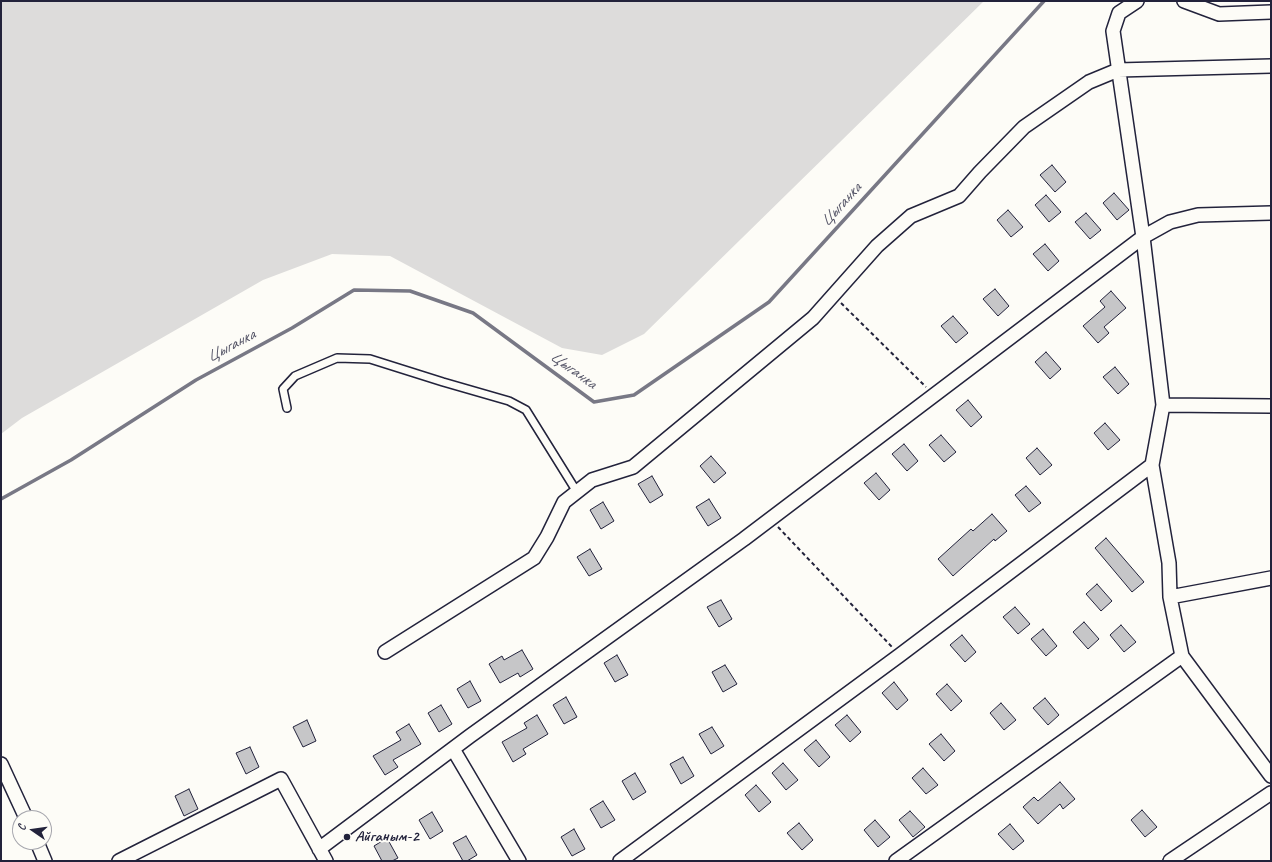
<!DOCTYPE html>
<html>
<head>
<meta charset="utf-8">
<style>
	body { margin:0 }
	#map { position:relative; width:1272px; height:862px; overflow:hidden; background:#fdfcf7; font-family:Caveat,sans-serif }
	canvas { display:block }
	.frame { position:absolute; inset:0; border:2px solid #22223b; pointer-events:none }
	.north { position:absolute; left:12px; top:810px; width:40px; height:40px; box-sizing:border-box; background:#fdfcf7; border:1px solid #a5a5ac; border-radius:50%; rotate:283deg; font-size:11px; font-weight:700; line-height:16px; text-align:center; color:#22223b }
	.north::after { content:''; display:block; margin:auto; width:14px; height:18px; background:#22223b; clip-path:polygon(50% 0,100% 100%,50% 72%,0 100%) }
</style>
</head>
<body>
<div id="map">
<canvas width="1272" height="862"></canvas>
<div class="frame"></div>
<div class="north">С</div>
</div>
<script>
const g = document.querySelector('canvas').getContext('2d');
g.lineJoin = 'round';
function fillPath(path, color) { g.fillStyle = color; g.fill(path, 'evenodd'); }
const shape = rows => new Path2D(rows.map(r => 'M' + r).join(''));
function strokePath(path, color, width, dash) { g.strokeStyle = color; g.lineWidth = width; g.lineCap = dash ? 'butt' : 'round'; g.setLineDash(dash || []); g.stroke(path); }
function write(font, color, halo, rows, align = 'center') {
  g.font = font + ' Caveat,sans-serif'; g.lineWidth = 4; g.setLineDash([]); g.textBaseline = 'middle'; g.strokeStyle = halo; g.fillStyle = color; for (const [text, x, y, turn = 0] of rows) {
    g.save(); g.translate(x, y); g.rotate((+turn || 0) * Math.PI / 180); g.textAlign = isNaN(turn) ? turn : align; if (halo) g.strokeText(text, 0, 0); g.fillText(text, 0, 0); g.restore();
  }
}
const green = shape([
	[1,1,984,1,644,334,602,355,562,348,390,256,332,254,263,280,22,418,1,434]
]);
const stream = shape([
	[1,499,71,460,196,380,292,328,354,290,410,291,473,313,594,402,634,395,769,302,1044,1]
]);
const building = shape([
	[1052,165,1066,182,1055,192,1040,175,1052,165],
	[1114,193,1129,210,1117,220,1103,203,1114,193],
	[1046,195,1061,212,1049,222,1035,205,1046,195],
	[1008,210,1023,227,1011,237,997,220,1008,210],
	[1086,213,1101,230,1090,239,1075,222,1086,213],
	[1045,244,1059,261,1048,271,1033,254,1045,244],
	[995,289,1009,306,998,316,983,299,995,289],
	[1111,291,1126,308,1104,327,1109,333,1098,343,1083,326,1105,307,1100,301,1111,291],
	[953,316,968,333,956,343,941,326,953,316],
	[1046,352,1061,369,1050,379,1035,362,1046,352],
	[1115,367,1129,384,1118,394,1103,377,1115,367],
	[968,400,982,417,971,427,956,410,968,400],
	[1105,423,1120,440,1108,450,1094,433,1105,423],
	[941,435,956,452,944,462,929,445,941,435],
	[904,444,918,461,907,471,892,454,904,444],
	[1037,448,1052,465,1040,475,1026,458,1037,448],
	[711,456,726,473,714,483,700,466,711,456],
	[876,473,890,490,879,500,864,483,876,473],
	[652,476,663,495,650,503,638,484,652,476],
	[1026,486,1041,503,1029,512,1015,495,1026,486],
	[709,499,721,518,708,526,696,507,709,499],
	[603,502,614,521,601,529,590,510,603,502],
	[992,514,1007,531,995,541,994,539,953,576,938,559,971,529,973,531,992,514],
	[1106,538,1144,582,1132,592,1095,548,1106,538],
	[590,549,602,569,589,576,577,557,590,549],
	[1097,584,1112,601,1101,611,1086,594,1097,584],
	[721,600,732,619,719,627,707,607,721,600],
	[1015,607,1030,624,1018,634,1003,617,1015,607],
	[1084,622,1099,639,1088,649,1073,632,1084,622],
	[1121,625,1136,642,1124,652,1110,635,1121,625],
	[1043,629,1057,646,1046,656,1031,639,1043,629],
	[962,635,976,652,965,662,950,645,962,635],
	[522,650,533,669,520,677,518,673,500,683,489,664,502,656,504,660,522,650],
	[617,655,628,675,615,682,604,663,617,655],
	[725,665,737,684,723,692,712,672,725,665],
	[470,681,481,701,468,708,457,689,470,681],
	[894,682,908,700,897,710,882,693,894,682],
	[947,684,962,701,951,711,936,694,947,684],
	[566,697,577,717,564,724,553,705,566,697],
	[1045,698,1059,715,1048,725,1033,708,1045,698],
	[1001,703,1016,720,1004,730,990,713,1001,703],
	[441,705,452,724,439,732,428,713,441,705],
	[537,715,548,734,523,749,526,754,513,762,502,742,527,728,524,723,537,715],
	[847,715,861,732,850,742,835,725,847,715],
	[307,720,316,741,303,747,293,727,307,720],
	[409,724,421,744,393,760,398,767,385,775,373,756,401,740,396,732,409,724],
	[712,727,724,746,711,754,699,734,712,727],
	[941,734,955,751,944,761,929,744,941,734],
	[816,740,830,757,819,767,804,750,816,740],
	[250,747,259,767,246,774,236,753,250,747],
	[683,757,694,776,681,784,670,764,683,757],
	[783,763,798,780,786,790,772,773,783,763],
	[923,768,938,785,926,794,912,778,923,768],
	[635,773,646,792,633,800,622,781,635,773],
	[1060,782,1075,799,1063,809,1060,804,1038,824,1023,807,1034,797,1038,801,1060,782],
	[756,785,771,802,759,812,745,795,756,785],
	[189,789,198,809,184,816,175,796,189,789],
	[603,801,615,820,601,828,590,809,603,801],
	[1142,810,1157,827,1145,837,1131,820,1142,810],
	[910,811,925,827,913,837,899,820,910,811],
	[432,812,443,831,430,839,419,820,432,812],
	[875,820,890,837,878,847,864,830,875,820],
	[799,823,813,840,802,850,787,833,799,823],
	[1010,824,1024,841,1013,850,998,834,1010,824],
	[574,829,585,849,572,856,561,837,574,829],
	[466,836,477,855,467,861,463,861,453,843,466,836],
	[387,838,398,858,392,861,382,861,374,846,387,838]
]);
const path = shape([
	[841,303,926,387],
	[778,527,892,647]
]);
const service = shape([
	[287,408,283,389,295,376,337,358,370,359,443,382,509,401,526,410,577,492]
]);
const minor = shape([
	[1137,1,1119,13,1113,31,1143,237,1163,405,1152,465,1169,563,1170,597,1182,656,1271,776],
	[1184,1,1219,14,1271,12],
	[1163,405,1271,406],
	[1170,597,1271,578],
	[385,652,534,558,547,537,564,502,592,480,633,467,813,318,877,246,911,216,959,196,980,172,1024,127,1089,82,1118,70,1271,66],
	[453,749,519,861],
	[1,764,26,818],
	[37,842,45,861],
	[319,849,470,736,744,539,1143,237,1170,222,1198,215,1271,213],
	[119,861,281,779,326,861],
	[620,861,900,655,1152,465],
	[896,861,1182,656],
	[1170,861,1271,793]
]);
const markers = [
	[347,837,4,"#22223b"]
];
const poiNames = [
	["Айганым-2",355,837]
];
const waterNames = [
	["Цыганка",841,205,-48],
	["Цыганка",231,346,-28],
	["Цыганка",573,370,36]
];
fillPath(green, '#dddcdb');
strokePath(stream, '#787885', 3.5);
fillPath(building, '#c6c6c8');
strokePath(building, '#22223b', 1);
strokePath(service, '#22223b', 10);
strokePath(minor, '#22223b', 16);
strokePath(path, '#22223b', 2, [4, 3]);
strokePath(service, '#fdfcf7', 7);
strokePath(minor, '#fdfcf7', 13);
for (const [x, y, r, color] of markers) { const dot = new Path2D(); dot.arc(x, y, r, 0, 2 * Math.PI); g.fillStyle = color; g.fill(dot); strokePath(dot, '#fdfcf7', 1.5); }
write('bold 16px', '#22223b', '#fdfcf7', poiNames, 'left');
write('italic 17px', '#545466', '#fdfcf7', waterNames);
</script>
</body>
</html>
